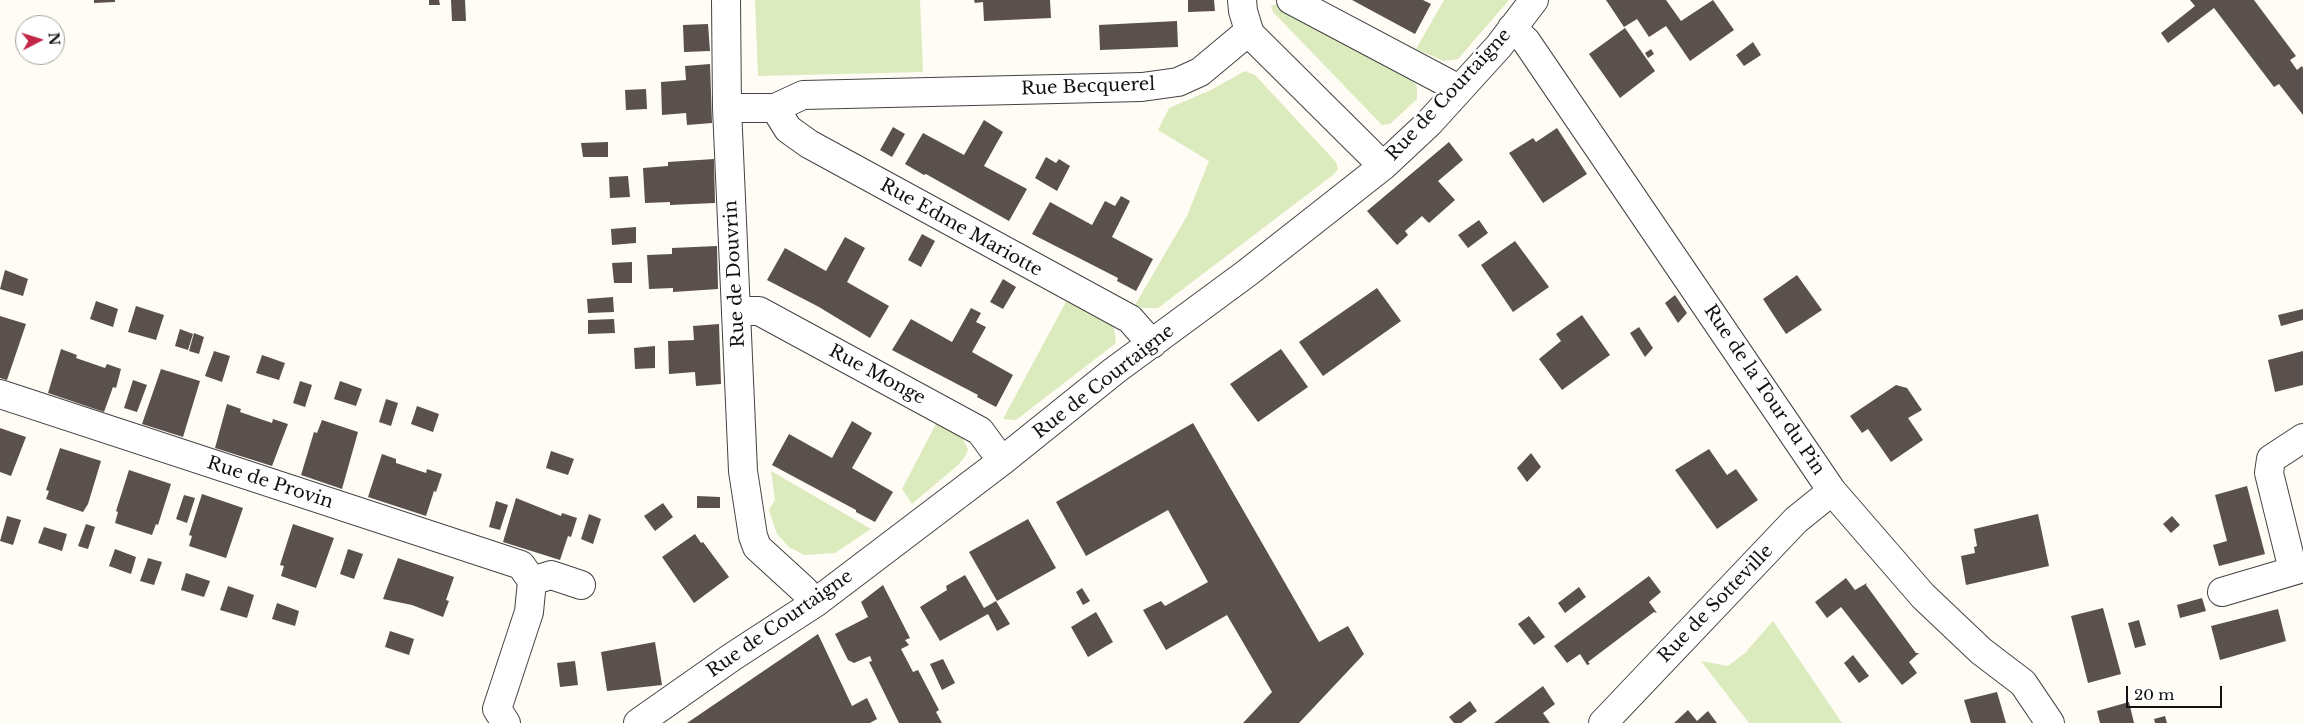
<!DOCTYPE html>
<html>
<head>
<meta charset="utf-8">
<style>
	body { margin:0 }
	#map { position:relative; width:2303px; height:723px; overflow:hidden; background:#fffbf5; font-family:"Libre Baskerville",serif }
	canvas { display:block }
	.north { position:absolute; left:15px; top:15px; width:50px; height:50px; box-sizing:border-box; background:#fff; border:1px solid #a0a0a0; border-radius:50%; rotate:85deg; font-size:14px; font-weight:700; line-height:20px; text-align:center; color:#111 }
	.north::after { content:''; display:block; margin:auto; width:18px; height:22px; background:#c32748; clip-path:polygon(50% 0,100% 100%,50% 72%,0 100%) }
	.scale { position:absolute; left:2126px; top:686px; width:96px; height:22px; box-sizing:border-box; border:2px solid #111; border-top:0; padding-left:6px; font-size:15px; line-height:18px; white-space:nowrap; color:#111; -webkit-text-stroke:4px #fff; paint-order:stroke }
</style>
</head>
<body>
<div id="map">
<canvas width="2303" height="723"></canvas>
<div class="north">N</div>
<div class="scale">20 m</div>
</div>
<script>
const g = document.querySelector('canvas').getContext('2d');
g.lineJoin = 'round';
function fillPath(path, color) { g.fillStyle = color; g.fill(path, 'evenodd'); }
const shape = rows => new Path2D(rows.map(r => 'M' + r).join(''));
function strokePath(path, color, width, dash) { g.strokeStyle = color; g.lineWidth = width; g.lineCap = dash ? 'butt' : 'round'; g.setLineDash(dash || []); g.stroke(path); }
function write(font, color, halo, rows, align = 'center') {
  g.font = font + ' "Libre Baskerville",serif'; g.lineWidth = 5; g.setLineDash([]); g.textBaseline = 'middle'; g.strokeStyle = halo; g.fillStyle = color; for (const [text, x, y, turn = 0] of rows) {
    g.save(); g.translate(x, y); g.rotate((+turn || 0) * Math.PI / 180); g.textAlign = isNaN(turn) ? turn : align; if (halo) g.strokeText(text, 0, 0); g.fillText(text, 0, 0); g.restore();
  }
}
const green = shape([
	[755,0,920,0,923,72,758,76],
	[1444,0,1509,0,1458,59,1444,61,1416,49],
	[1279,3,1413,80,1417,87,1417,99,1390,124,1382,125,1273,12,1271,6],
	[1245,71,1255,75,1336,162,1338,169,1333,175,1158,308,1142,308,1135,305,1187,216,1209,161,1158,130,1169,108,1211,90],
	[1068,298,1105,317,1114,328,1116,343,1016,420,1003,419],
	[938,420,962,437,968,449,966,455,958,465,912,504,902,489],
	[771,471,871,529,835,553,804,555,789,547,777,534,769,510,775,500],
	[1773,621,1842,723,1749,723,1701,661,1728,666,1745,653]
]);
const building = shape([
	[94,0,115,0,115,2,94,3],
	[429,0,439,0,440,5,429,5],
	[451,0,465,0,466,21,452,21],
	[974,0,1050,0,1051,18,984,21,983,2,975,3],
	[1188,0,1214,0,1215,11,1188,12],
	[1352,0,1423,0,1431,4,1415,34],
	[1606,0,1666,0,1681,21,1713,0,1734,30,1690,61,1666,26,1649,37,1637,19,1624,27],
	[2190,0,2254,0,2296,56,2290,60,2297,70,2302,66,2303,68,2303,115,2279,84,2274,87,2214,8,2168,43,2161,33,2195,6],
	[1177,21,1178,47,1100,50,1099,25],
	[708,24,710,51,684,52,683,25],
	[1625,28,1655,71,1620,98,1589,54],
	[1753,42,1761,55,1744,66,1736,55],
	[1651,49,1654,54,1648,58,1645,53],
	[710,64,712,123,687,125,686,113,662,115,661,82,686,80,685,66],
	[646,89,647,109,626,110,625,90],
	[984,120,1003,132,984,166,1027,189,1009,221,926,174,924,175,905,164,923,133,964,155],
	[893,127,905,134,892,157,880,150],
	[1557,128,1587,174,1543,203,1509,153,1533,138,1536,142],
	[608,142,608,157,583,157,581,143],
	[1449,142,1463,160,1438,181,1455,200,1429,223,1422,216,1405,231,1408,235,1397,245,1367,211],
	[1046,157,1056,163,1059,159,1070,166,1057,191,1035,178],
	[714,159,715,203,670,205,670,202,645,203,643,168,668,166,668,162],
	[628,176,630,197,610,198,609,177],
	[1121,196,1130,201,1112,237,1153,259,1136,291,1117,281,1118,278,1032,234,1050,202,1092,225,1105,201,1115,206],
	[1479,220,1488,233,1468,248,1458,235],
	[636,227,636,243,612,245,611,229],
	[922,234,935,241,921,267,908,260],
	[845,237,865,248,847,282,889,306,870,338,819,307,767,280,785,248,826,271],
	[1515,241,1549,287,1513,312,1481,265],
	[717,246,718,289,673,292,673,288,649,289,647,255,672,254,672,248],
	[632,262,632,283,614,283,612,263],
	[5,270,28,279,23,296,0,289],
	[1797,275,1822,310,1786,334,1763,299],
	[1003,279,1016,287,1003,309,990,302],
	[1377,288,1401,321,1323,376,1299,342],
	[1675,295,1687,313,1678,323,1665,303],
	[613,297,614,312,588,313,587,299],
	[96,301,118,309,113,327,90,319],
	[136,306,164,315,156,340,128,332],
	[971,308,981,313,976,322,986,327,972,352,1013,375,996,407,977,397,978,395,892,350,911,319,952,342],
	[2303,309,2303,320,2281,326,2278,315],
	[1582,315,1610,355,1562,390,1539,359,1561,341,1556,334],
	[0,316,26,324,7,380,0,378],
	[614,319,615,333,588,334,588,320],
	[719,324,721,384,696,386,695,372,669,374,668,341,694,340,693,326],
	[1639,327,1653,348,1645,357,1630,333],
	[180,329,193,334,188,350,175,346],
	[194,333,204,337,199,354,189,351],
	[655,346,655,368,635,369,634,348],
	[61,349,77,355,76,358,105,368,107,364,121,369,116,388,113,387,104,412,48,393],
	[1281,349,1308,387,1258,422,1230,384],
	[214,351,230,356,222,382,205,376],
	[2303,351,2303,385,2275,392,2268,360],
	[262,355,285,363,279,380,256,373],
	[161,369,200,381,183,437,142,424],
	[133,380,147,385,137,412,124,408],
	[300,381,312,385,305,407,293,403],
	[340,381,362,389,356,406,334,399],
	[1896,385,1907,388,1922,410,1908,418,1923,440,1891,462,1868,429,1862,433,1850,416],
	[386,399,398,403,391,426,379,422],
	[227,404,241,409,240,412,272,423,273,419,288,424,272,466,215,448],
	[417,406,439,414,433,432,411,424],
	[322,420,358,432,342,489,301,475,314,432,317,433],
	[852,421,872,433,852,468,893,492,875,522,856,512,856,510,772,465,789,434,832,458],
	[1193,423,1319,642,1348,626,1364,654,1299,723,1243,723,1272,692,1227,615,1166,650,1143,610,1161,601,1165,606,1208,582,1168,510,1086,556,1056,502],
	[0,428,26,437,11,476,0,472],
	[60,448,101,461,88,504,83,512,46,499,49,491,46,490],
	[1709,449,1727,475,1736,469,1758,500,1717,529,1675,470],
	[551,451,574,459,568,475,546,468],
	[1531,453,1541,467,1527,482,1517,468],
	[382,454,396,459,396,463,426,473,427,469,442,474,436,492,434,491,426,516,368,497],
	[129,470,171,484,158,525,156,524,152,535,115,523,118,512,116,511],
	[2247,486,2265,554,2219,566,2213,545,2227,541,2215,495],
	[202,494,243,508,226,558,189,546,192,536,189,535],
	[184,495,195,498,187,523,176,519],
	[697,496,720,497,720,508,697,508],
	[516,498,561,516,562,513,577,518,571,537,568,536,560,560,503,542],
	[496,501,508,505,500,530,489,527],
	[663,503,673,517,655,531,644,516],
	[589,514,601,519,593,544,581,539],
	[2038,514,2049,566,1966,585,1961,556,1975,553,1974,547,1977,546,1974,529],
	[7,516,21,520,13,545,0,541],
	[2172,516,2180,525,2171,533,2163,524],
	[1028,519,1056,568,997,601,969,552],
	[86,524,95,527,88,549,78,546],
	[293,524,334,538,316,588,281,576,284,566,280,565],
	[44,527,67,534,62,551,38,543],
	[695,534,701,543,703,542,729,577,694,603,662,557],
	[115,549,136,557,131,574,109,566],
	[348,549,363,554,354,579,340,574],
	[148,558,162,562,154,585,140,581],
	[398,558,454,577,446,600,449,601,443,617,412,605,383,599],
	[186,573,210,581,204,597,181,590],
	[965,575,984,608,996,601,1010,624,997,631,988,614,940,641,920,607,947,590,946,586],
	[1649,576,1661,592,1649,602,1657,613,1654,612,1588,662,1590,664,1587,665,1580,654,1567,663,1554,646],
	[1846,578,1855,590,1867,583,1866,585,1916,653,1919,653,1909,662,1917,673,1902,685,1841,607,1827,618,1815,602],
	[883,585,910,638,905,640,909,645,901,649,913,672,918,670,939,710,936,712,942,723,899,723,869,662,872,661,870,656,854,663,848,660,835,634,868,617,861,602],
	[228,586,254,595,247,618,220,610],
	[1579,587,1586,597,1565,613,1558,603],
	[1082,588,1090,601,1083,605,1076,592],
	[2202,598,2206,611,2180,618,2177,605],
	[277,603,299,611,295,626,272,619],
	[2103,608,2121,674,2088,683,2071,616],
	[2278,609,2286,641,2220,660,2211,626],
	[1096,612,1113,642,1088,657,1071,627],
	[1529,616,1545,637,1534,645,1518,624],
	[2139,620,2146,645,2135,648,2128,623],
	[390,631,414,639,409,655,385,647],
	[818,634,852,706,867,698,877,719,870,723,687,723],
	[655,642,662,685,607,691,601,652],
	[1853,655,1869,676,1859,683,1844,663],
	[943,659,955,683,942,690,930,664],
	[575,661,578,685,560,687,557,663],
	[1543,686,1555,704,1543,713,1550,723,1494,723],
	[1997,692,2006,723,1971,723,1964,700],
	[1470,701,1477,711,1461,723,1454,723,1449,717],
	[2129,702,2134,723,2100,723,2097,711],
	[1688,710,1697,721,1708,711,1717,723,1674,723],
	[2165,716,2167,723,2155,723,2154,719]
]);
const minor = shape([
	[726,0,727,108,743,471,753,536,757,547,804,590,815,603],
	[1242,0,1243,11,1250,34,1383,166],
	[1291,0,1459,89],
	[1512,28,1526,41,1832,491,1923,596,1981,651,2023,683,2050,723],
	[727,108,775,108,803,95,1142,87,1178,82,1200,72,1242,37,1250,34],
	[775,108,788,129,809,144,1130,319,1152,344],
	[737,311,759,311,980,431,1002,461],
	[0,394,521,565,532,581,551,575,581,585],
	[2293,570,2269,473,2271,459,2303,438],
	[2222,592,2303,568],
	[506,723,497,709,529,612,532,581],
	[638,723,732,657,815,603,1002,461,1114,371,1247,273,1383,166,1429,123,1499,46,1534,0],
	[1603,723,1796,520,1832,491]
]);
const streetNames = [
	["Rue Becquerel",1088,87,-2],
	["Rue de Courtaigne",1449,95,-47],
	["Rue Edme Mariotte",961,228,29],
	["Rue de Douvrin",735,274,-93],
	["Rue Monge",877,375,28],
	["Rue de Courtaigne",1104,382,-38],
	["Rue de la Tour du Pin",1764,390,56],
	["Rue de Provin",270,483,18],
	["Rue de Sotteville",1716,604,-46],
	["Rue de Courtaigne",780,624,-35]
];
fillPath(green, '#dcebbd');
fillPath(building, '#5a504d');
strokePath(minor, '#444', 30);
strokePath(minor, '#fff', 28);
write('18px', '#111', '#fff', streetNames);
</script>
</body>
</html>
